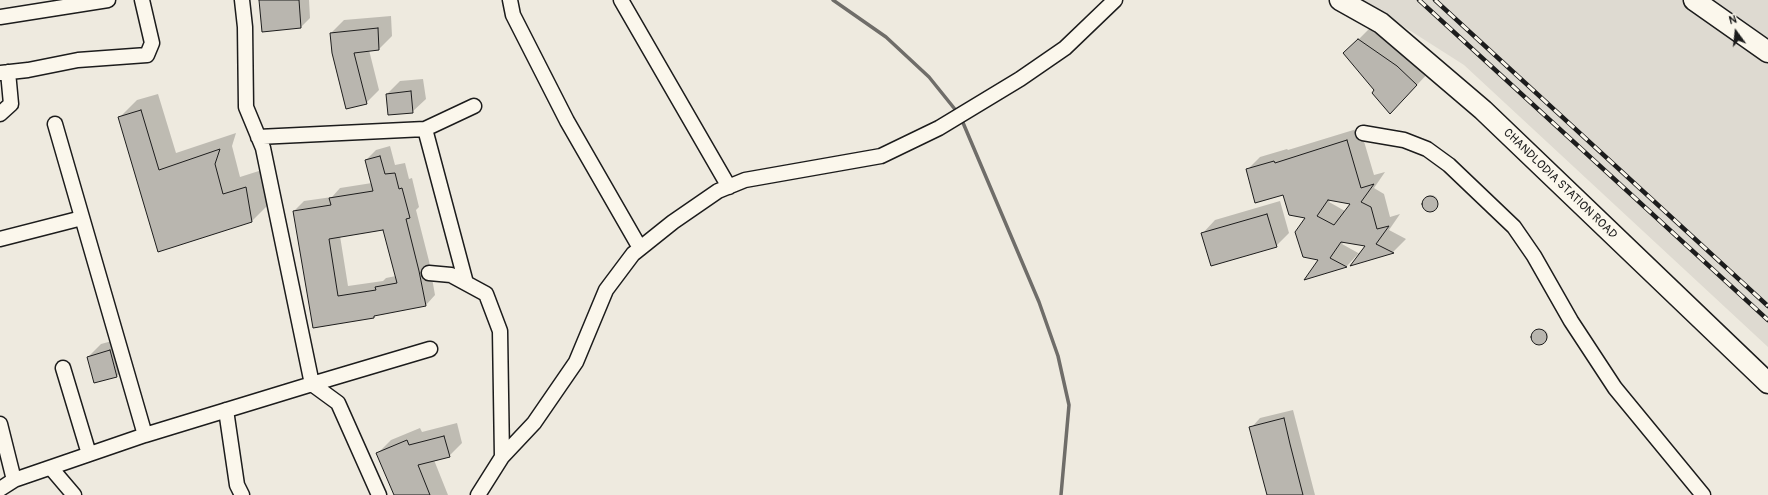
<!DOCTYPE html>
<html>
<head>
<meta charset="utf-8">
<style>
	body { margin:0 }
	#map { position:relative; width:1768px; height:495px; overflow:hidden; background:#eeeadf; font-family:Pangolin,sans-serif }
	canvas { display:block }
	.north { position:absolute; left:1716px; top:12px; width:40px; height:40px; -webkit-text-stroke:3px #fbf7ec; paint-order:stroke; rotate:345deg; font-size:11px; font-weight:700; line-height:16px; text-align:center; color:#1c1c1c }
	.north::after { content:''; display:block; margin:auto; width:14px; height:18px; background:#1c1c1c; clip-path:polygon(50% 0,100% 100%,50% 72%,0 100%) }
</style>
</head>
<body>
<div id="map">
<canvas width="1768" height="495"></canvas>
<div class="north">N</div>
</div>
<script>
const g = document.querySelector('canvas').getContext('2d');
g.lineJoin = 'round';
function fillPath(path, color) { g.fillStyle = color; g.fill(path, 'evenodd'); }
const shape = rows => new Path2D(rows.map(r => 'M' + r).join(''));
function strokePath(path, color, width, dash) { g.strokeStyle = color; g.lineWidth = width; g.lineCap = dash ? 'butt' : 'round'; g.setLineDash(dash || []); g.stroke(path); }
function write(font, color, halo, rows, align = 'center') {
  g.font = font + ' Pangolin,sans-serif'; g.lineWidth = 4; g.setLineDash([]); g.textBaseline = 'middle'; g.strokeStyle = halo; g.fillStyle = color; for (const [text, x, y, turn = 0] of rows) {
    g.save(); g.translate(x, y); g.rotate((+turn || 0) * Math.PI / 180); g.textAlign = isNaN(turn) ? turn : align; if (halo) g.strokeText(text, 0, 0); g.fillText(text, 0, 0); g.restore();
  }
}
const built = shape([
	[1362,0,1685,0,1768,58,1768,347,1464,65],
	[1709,0,1768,0,1768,41]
]);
const shadow = shape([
	[260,0,309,0,310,18,301,27,263,31],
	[391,16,392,36,379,49,369,50,379,90,366,103,331,33,344,20],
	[1372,26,1430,71,1403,100,1376,90,1344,54],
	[423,79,426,99,412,112,387,94,400,81],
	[158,94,176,153,236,133,232,146,240,177,262,170,269,204,252,221,159,251,120,117,137,100],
	[1360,128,1374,175,1385,172,1374,188,1384,194,1390,217,1400,214,1389,230,1406,239,1393,252,1353,264,1359,255,1358,254,1347,266,1306,278,1320,259,1307,217,1284,193,1247,170,1260,157,1287,149,1288,150],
	[1331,200,1352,203,1345,211,1329,202],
	[1345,241,1367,245,1360,254,1342,244],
	[390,146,395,165,405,163,409,179,412,178,419,207,416,210,429,261,435,295,426,305,376,315,374,317,314,327,294,211,304,201,332,197,340,188,372,183,366,160,376,150],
	[384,229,396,276,386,278,383,281,348,286,340,236],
	'1424 202a7 7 0 1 1 14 0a7 7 0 1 1-14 0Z',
	[1280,201,1289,233,1276,246,1202,234,1215,220],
	'1534 336a7 7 0 1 1 14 0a7 7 0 1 1-14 0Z',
	[123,338,130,363,117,376,95,382,88,357,101,344],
	[1293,410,1315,495,1268,495,1251,428,1260,418],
	[457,423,462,443,449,456,434,460,448,495,395,495,378,453,391,440,420,428,422,432]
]);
const stream = shape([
	[833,0,886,37,929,77,958,113],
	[961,118,1039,302,1058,356,1069,405,1061,495]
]);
const building = shape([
	[259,0,299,0,301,28,262,32,259,0],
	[378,28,379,50,354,53,367,104,346,109,332,53,330,33,378,28],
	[1358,39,1397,66,1417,85,1390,114,1372,93,1374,90,1343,53,1358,39],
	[411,91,413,113,388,115,386,94,411,91],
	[141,110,159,170,220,149,215,164,223,194,246,187,252,222,158,252,118,117,141,110],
	[1347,140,1361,188,1374,184,1361,202,1371,207,1377,229,1389,226,1376,244,1394,253,1350,266,1365,246,1341,242,1330,258,1347,267,1304,280,1318,260,1303,257,1295,232,1305,218,1289,215,1283,195,1255,203,1246,169,1274,161,1275,163,1347,140],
	[1328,200,1350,204,1334,225,1317,216,1328,200],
	[380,156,385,174,395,173,399,189,402,188,410,218,406,219,419,271,426,306,374,316,374,318,313,328,293,211,331,205,329,198,373,191,365,160,380,156],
	[383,230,397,283,375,287,376,290,338,296,329,239,383,230],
	'1422 204a8 8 0 1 1 16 0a8 8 0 1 1-16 0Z',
	[1267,214,1277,247,1211,266,1201,233,1267,214],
	'1531 337a8 8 0 1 1 16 0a8 8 0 1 1-16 0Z',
	[110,350,117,377,94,383,87,357,110,350],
	[1284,418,1290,444,1303,495,1267,495,1259,465,1249,427,1284,418],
	[444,436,450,457,418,465,430,495,394,495,376,453,407,440,409,445,444,436]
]);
const street = shape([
	[242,0,245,27,246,107,263,148,312,384,430,349],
	[510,0,513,15,567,121,640,248],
	[621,0,729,187],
	[0,17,108,0],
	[0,73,28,70,78,60,147,55,152,43,142,0],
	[0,114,11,104,8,72],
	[55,124,145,435],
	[425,129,474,106],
	[1363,133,1404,140,1427,149,1449,165,1514,227,1534,256,1571,321,1615,388,1703,495],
	[258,137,425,129,466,283],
	[0,239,82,218],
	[429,273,451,275,486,294,500,331,502,457],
	[63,368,89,454],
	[226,410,237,485,242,495],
	[0,424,14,480],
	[51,468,74,495],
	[0,489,14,480,145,435,312,384,338,403,379,495],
	[478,495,502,457,534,423,576,362,606,290,633,254,673,222,718,191,745,180,881,156,939,128,1020,79,1065,48,1115,0]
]);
const secondary = shape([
	[1340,0,1381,23,1483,110,1768,383],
	[1694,0,1768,52]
]);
const rail = shape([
	[1419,0,1768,320],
	[1435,0,1768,306]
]);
const streetNames = [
	["CHANDLODIA STATION ROAD",1560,184,44]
];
fillPath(built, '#dedad1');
fillPath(shadow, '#0003');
strokePath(stream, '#6f6d69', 3.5);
fillPath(building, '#b9b6af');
strokePath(building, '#1c1c1c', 1);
strokePath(street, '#1c1c1c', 17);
strokePath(secondary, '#1c1c1c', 23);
strokePath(street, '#fbf7ec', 14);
strokePath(secondary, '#fbf7ec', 20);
strokePath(rail, '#1c1c1c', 4.5);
strokePath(rail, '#fbf7ec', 3, [9]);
write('12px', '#1c1c1c', '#fbf7ec', streetNames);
</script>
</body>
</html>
